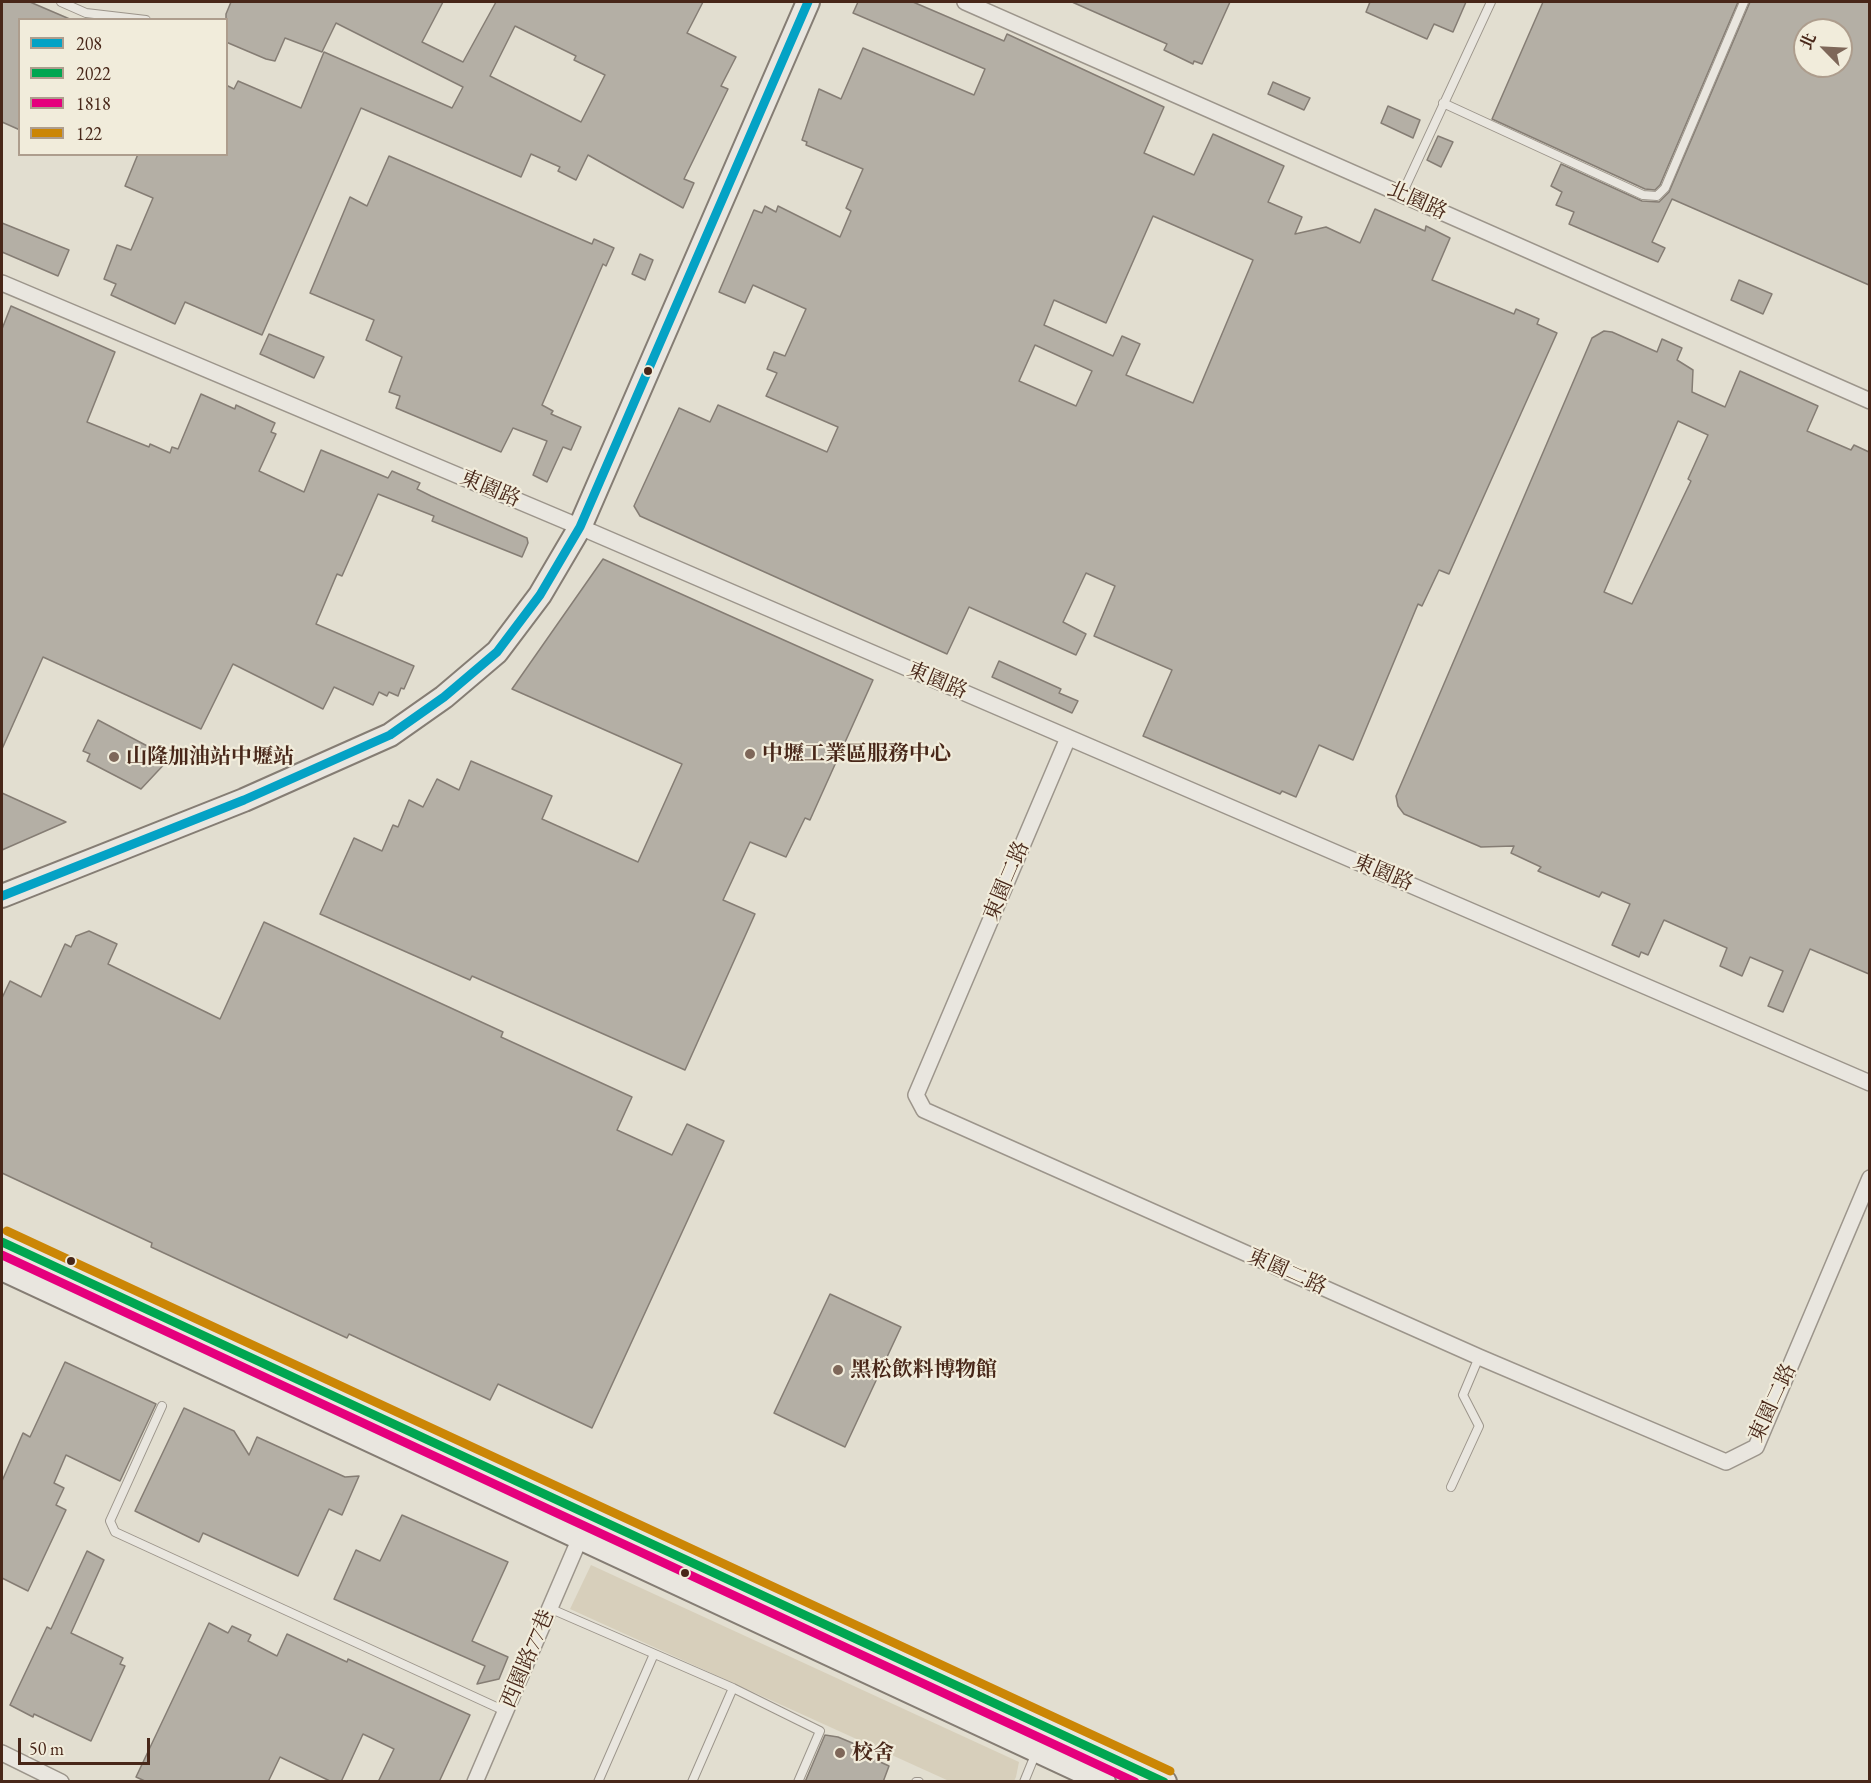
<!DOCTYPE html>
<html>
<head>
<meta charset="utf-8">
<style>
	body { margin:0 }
	#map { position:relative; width:1871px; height:1783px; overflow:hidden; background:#e2ded0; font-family:"EB Garamond","Noto Serif TC",serif }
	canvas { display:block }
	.frame { position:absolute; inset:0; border:3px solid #482719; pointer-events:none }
	.legend { position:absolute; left:18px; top:18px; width:210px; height:138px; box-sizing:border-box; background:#f1ecdb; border:2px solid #ad9d8d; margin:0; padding:8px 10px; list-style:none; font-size:18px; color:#482719 }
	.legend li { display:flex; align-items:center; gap:12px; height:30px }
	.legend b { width:30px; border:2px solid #ad9d8d }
	.north { position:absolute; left:1793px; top:18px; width:60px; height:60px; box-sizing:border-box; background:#f1ecdb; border:2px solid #ad9d8d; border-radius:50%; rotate:294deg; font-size:16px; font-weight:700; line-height:24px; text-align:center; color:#482719 }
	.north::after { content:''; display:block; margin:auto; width:21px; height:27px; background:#7e6759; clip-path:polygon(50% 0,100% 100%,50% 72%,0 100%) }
	.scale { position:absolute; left:18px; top:1738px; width:132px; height:27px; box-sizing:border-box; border:3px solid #482719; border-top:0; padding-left:8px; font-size:18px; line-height:21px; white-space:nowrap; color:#482719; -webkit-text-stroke:4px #f1ecdb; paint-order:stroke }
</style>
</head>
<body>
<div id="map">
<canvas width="1871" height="1783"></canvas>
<div class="frame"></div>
<ul class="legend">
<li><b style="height:8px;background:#04a2c5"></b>208</li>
<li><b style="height:8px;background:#00a651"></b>2022</li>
<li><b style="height:8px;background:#e5007d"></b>1818</li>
<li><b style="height:8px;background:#cb8606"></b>122</li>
</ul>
<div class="north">北</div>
<div class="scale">50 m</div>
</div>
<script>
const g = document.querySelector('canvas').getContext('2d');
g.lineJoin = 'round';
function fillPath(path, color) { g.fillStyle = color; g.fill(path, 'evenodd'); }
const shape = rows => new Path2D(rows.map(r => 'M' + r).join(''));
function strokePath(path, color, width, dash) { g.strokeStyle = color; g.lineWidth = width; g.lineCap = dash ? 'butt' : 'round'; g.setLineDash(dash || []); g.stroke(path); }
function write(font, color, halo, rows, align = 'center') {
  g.font = font + ' "EB Garamond","Noto Serif TC",serif'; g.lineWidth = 4.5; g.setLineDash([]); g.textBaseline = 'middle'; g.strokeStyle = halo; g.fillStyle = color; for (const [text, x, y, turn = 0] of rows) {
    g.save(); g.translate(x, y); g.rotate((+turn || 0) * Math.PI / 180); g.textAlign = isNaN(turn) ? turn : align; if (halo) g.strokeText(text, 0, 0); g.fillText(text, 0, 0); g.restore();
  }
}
const green = shape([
	[591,1565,1019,1762,1016,1777,1014,1781,949,1781,570,1609]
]);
const building = shape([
	[2,2,30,2,72,20,20,20,20,130,2,122,2,2],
	[231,2,443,2,422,42,463,62,496,2,703,2,687,33,736,57,721,86,728,89,684,179,694,183,683,208,588,155,576,180,558,171,560,167,531,154,521,177,361,108,262,335,185,302,175,324,111,295,116,284,104,279,117,245,131,250,153,198,125,186,138,154,226,154,226,85,234,89,238,81,301,108,324,52,452,108,463,87,336,23,322,52,285,38,275,61,266,59,226,42,226,14,231,2],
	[515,26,576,56,574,60,605,75,581,122,490,76,515,26],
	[858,2,913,2,1004,41,1007,34,1164,107,1144,153,1194,175,1213,134,1284,166,1268,202,1302,217,1295,234,1326,227,1360,243,1375,209,1425,231,1426,226,1450,238,1432,280,1514,314,1516,309,1539,319,1537,324,1557,333,1449,574,1439,570,1422,606,1418,604,1353,760,1319,745,1296,797,1282,791,1280,794,1143,736,1172,670,1094,636,1115,586,1086,573,1063,622,1086,634,1076,655,969,607,947,654,640,516,634,506,679,408,710,422,718,405,827,452,838,427,766,396,777,373,767,369,774,352,785,356,806,309,753,285,745,303,719,292,754,210,762,213,765,206,776,212,778,206,840,237,851,211,846,208,863,169,806,145,807,142,802,140,819,89,841,99,863,48,974,95,985,69,853,13,858,2],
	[1153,216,1253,260,1193,403,1126,375,1140,344,1122,336,1113,356,1044,325,1054,300,1106,323,1153,216],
	[1035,345,1092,371,1076,406,1019,381,1035,345],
	[1072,2,1230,2,1202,64,1194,61,1193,64,1164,50,1167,44,1072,2],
	[1370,2,1466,2,1453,32,1434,24,1427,39,1366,12,1370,2],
	[1543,2,1738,2,1660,185,1655,190,1645,189,1492,119,1543,2],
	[1750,2,1869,2,1869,285,1672,199,1652,242,1665,248,1658,262,1569,224,1574,212,1556,205,1562,192,1551,186,1561,164,1642,201,1659,202,1669,192,1750,2],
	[1805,30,1841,30,1841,66,1805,66,1805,30],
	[1273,82,1310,98,1304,110,1268,94,1273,82],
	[1388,106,1420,120,1413,138,1381,123,1388,106],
	[1438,136,1453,142,1441,167,1427,160,1438,136],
	[389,156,592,244,594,239,614,248,606,266,603,264,542,405,553,411,551,414,581,427,571,450,563,447,547,482,533,475,547,441,513,428,501,452,396,408,400,396,389,392,402,357,366,340,374,320,310,293,350,197,367,206,389,156],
	[2,223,69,250,58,276,2,252,2,223],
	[640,254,653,260,645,280,632,274,640,254],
	[1739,280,1772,294,1763,314,1731,300,1739,280],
	[11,306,115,352,87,422,149,447,150,444,170,453,172,447,178,449,201,394,235,409,236,405,275,423,271,432,276,434,259,471,304,492,321,450,388,478,392,471,420,483,417,489,431,496,527,538,528,543,522,557,432,521,434,516,378,494,342,576,337,574,316,624,414,666,404,689,401,688,398,696,389,692,387,696,379,692,373,705,334,687,323,709,233,664,201,729,43,657,2,749,2,329,11,306],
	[1604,331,1612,332,1657,352,1662,339,1682,348,1677,360,1693,370,1692,392,1725,407,1740,371,1818,406,1807,431,1851,450,1854,445,1869,452,1869,974,1810,949,1783,1012,1768,1006,1783,971,1750,957,1742,976,1720,966,1727,948,1664,920,1648,955,1641,952,1639,957,1612,945,1630,904,1602,892,1599,897,1538,871,1541,867,1511,853,1514,846,1481,847,1404,814,1398,806,1396,796,1592,338,1604,331],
	[1678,421,1708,435,1688,479,1691,481,1632,604,1604,592,1678,421],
	[269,334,324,357,314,378,260,354,269,334],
	[603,559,873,680,810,820,805,818,786,857,750,842,723,900,755,914,685,1070,472,976,470,980,320,914,354,838,382,851,393,825,398,827,409,800,423,807,437,779,459,790,471,761,552,796,542,819,638,862,682,764,512,689,603,559],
	[999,661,1061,689,1059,693,1078,701,1072,713,992,677,999,661],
	[98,720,170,758,141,789,87,761,90,754,83,751,98,720],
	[2,793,66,822,2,850,2,793],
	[264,922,503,1032,501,1037,632,1097,617,1130,672,1155,687,1124,724,1141,592,1428,498,1384,490,1400,349,1334,347,1338,151,1247,152,1243,2,1173,2,998,10,981,41,997,65,944,71,947,76,936,89,931,117,944,108,964,220,1019,264,922],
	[830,1294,901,1327,845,1447,774,1413,830,1294],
	[65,1362,156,1404,120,1481,66,1455,54,1483,64,1488,56,1505,66,1510,28,1591,2,1578,2,1481,23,1433,30,1437,65,1362],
	[184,1408,234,1431,249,1455,257,1437,345,1477,359,1476,342,1515,329,1509,298,1576,203,1533,199,1542,135,1511,184,1408],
	[402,1515,508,1562,472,1641,508,1657,499,1679,477,1684,485,1666,334,1599,356,1550,380,1561,402,1515],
	[87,1551,104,1560,71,1633,123,1658,120,1664,125,1666,91,1741,34,1714,33,1717,10,1705,47,1627,51,1629,87,1551],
	[209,1623,228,1633,232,1626,251,1635,248,1641,277,1656,287,1634,347,1662,348,1659,470,1715,439,1782,378,1782,394,1749,363,1734,341,1782,332,1782,280,1757,268,1782,147,1782,136,1777,209,1623],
	[825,1735,838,1737,862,1747,867,1756,889,1766,883,1782,805,1782,825,1735]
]);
const lane = shape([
	[61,2,86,13,146,20],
	[1443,103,1643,195,1657,196,1665,188,1744,2],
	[1402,194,1491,2],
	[162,1406,110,1521,115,1532,505,1711],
	[1451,1487,1479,1426,1463,1395,1479,1357],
	[549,1608,733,1688,820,1731,798,1782],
	[598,1782,654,1654],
	[692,1782,733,1688],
	[916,1782,919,1782],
	[1024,1782,1046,1728]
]);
const street = shape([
	[965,2,1870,401],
	[2,283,580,527,1870,1083],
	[1068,738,916,1095,924,1110,1479,1357,1726,1462,1756,1447,1870,1178],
	[2,1753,61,1782],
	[475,1782,583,1531]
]);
const secondary = shape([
	[2,896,244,800,390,735,444,697,497,652,540,595,580,527,808,2],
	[2,1242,1165,1782],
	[2,1269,1104,1782]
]);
const bus1 = shape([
	[2,896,244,800,390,735,444,697,497,652,540,595,580,527,808,2]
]);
const bus2 = shape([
	[2,1242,1164,1782]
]);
const bus3 = shape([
	[2,1255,1135,1782]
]);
const bus4 = shape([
	[7,1231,1170,1771]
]);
const markers = [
	[648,371,5,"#482719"],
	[750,754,6,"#7e6759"],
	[114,757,6,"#7e6759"],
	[71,1261,5,"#482719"],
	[838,1370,6,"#7e6759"],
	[685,1573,5,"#482719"],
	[840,1753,6,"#7e6759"]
];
const streetNames = [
	["北園路",1417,201,24],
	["東園路",490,489,23],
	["東園路",937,681,23],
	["東園路",1383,873,23],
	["東園二路",1007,881,-67],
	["東園二路",1287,1272,24],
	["東園二路",1773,1403,-65],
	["西園路77巷",528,1659,-67]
];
const poiNames = [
	["中壢工業區服務中心",762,754],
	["山隆加油站中壢站",126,757],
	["黑松飲料博物館",850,1370],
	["校舍",852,1753]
];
fillPath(green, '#d7cfbb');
fillPath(building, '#b4afa5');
strokePath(building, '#857d74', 1.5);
strokePath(lane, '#9c958b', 10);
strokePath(street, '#9c958b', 18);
strokePath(secondary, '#857d74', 26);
strokePath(lane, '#e9e6df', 8);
strokePath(street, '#e9e6df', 15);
strokePath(secondary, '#e9e6df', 22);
strokePath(bus1, '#04a2c5', 9);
strokePath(bus2, '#00a651', 9);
strokePath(bus3, '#e5007d', 9);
strokePath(bus4, '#cb8606', 9);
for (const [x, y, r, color] of markers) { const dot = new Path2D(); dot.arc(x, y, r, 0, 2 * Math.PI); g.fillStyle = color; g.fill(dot); strokePath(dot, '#f1ecdb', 2); }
write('21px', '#482719', '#f1ecdb', streetNames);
write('bold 21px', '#482719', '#f1ecdb', poiNames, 'left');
</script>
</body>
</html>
